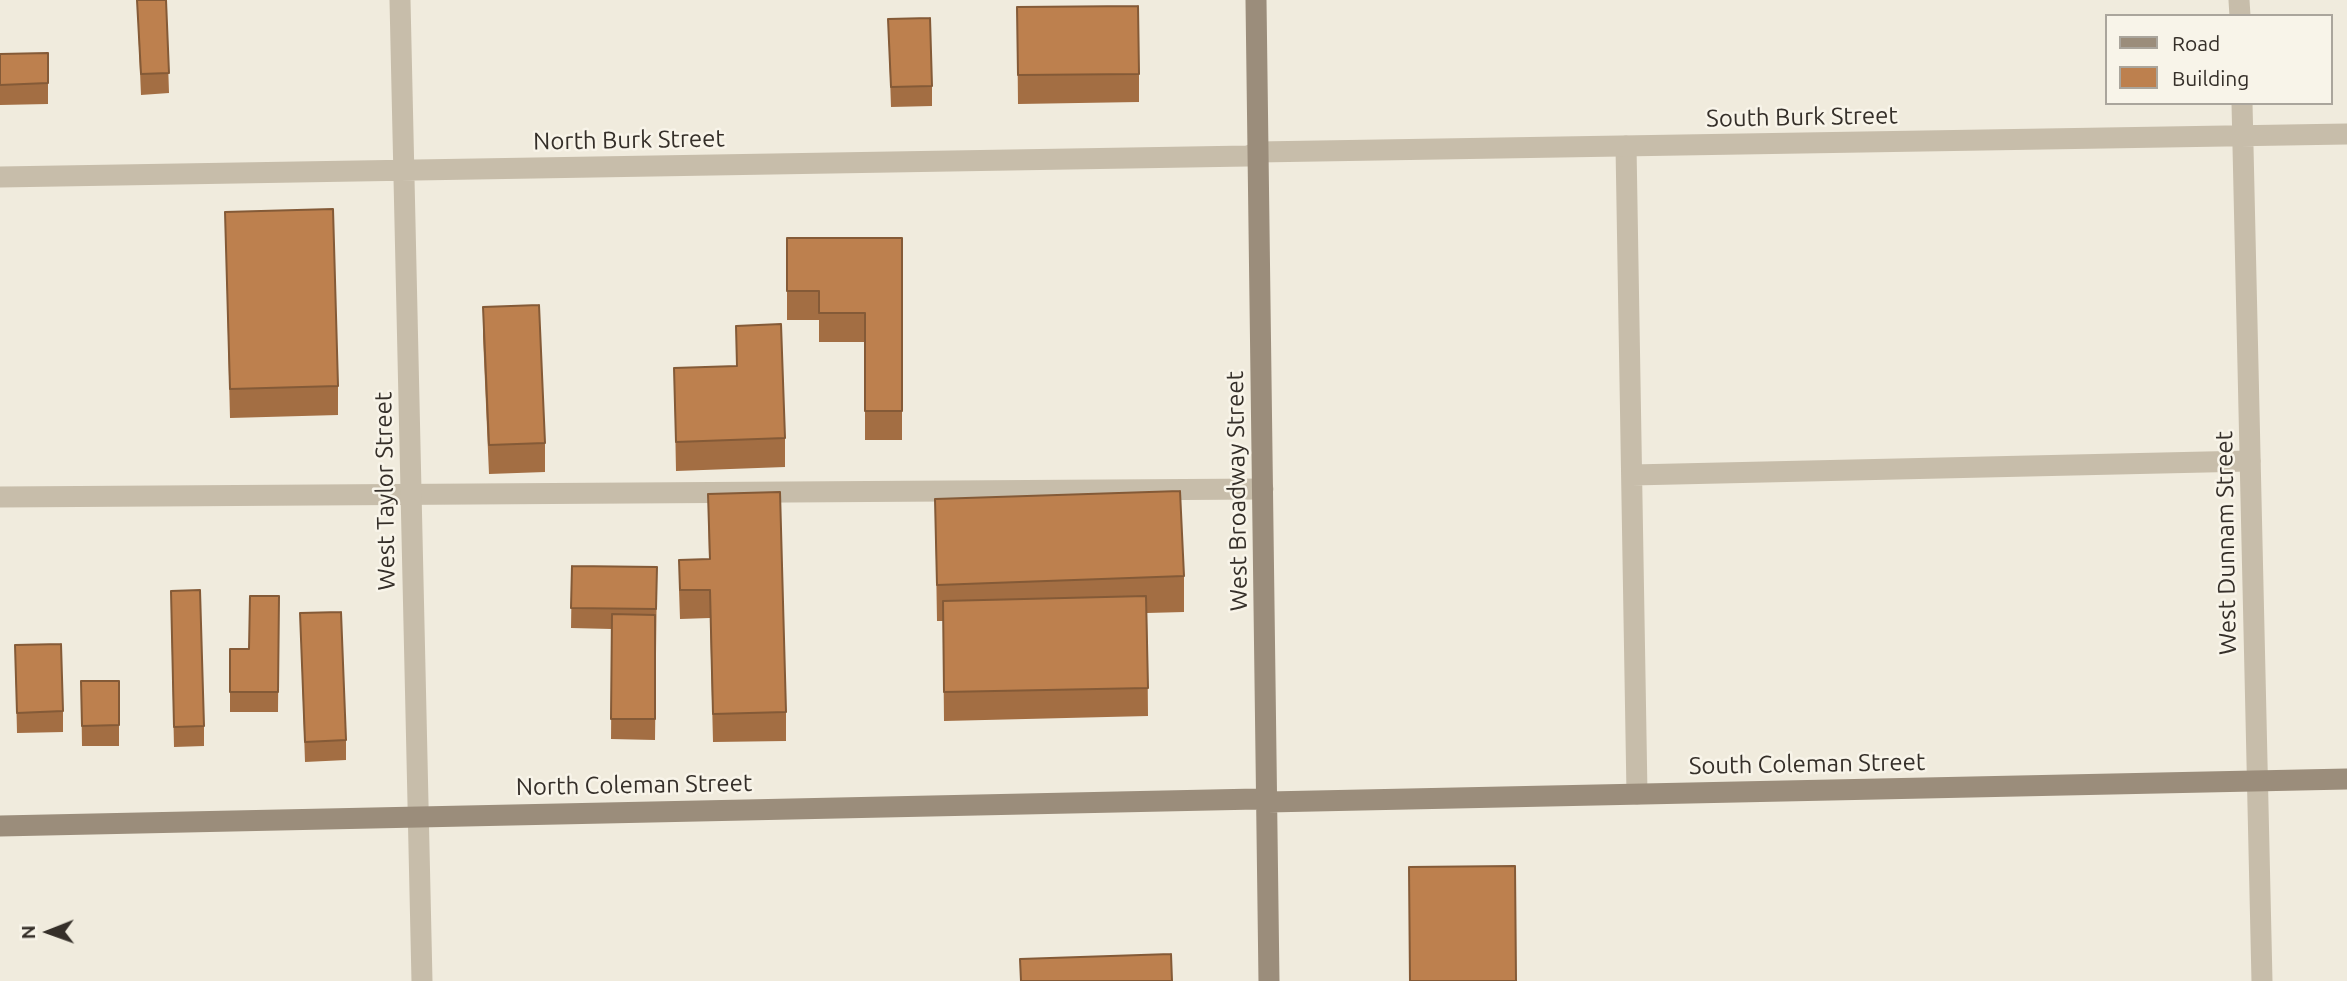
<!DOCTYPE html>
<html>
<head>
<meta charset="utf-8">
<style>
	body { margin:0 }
	#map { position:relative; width:2347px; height:981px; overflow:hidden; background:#f0ebdd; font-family:Ubuntu,sans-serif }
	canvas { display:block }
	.legend { position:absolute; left:2105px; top:14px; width:228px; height:91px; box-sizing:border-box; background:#f8f4e9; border:2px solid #aaa59c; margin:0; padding:9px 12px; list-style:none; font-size:21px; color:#352f29 }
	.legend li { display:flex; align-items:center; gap:14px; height:35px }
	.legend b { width:35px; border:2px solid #aaa59c }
	.north { position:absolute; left:14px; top:897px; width:70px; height:70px; -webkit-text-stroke:5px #f8f4e9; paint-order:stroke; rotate:269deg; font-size:19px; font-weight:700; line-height:28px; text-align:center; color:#352f29 }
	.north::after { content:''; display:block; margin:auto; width:24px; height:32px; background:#352f29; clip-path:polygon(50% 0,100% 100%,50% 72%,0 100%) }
</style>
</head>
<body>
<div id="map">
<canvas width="2347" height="981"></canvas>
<ul class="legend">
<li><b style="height:9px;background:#9b8d7b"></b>Road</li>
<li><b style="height:19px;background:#bd804e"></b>Building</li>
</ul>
<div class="north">N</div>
</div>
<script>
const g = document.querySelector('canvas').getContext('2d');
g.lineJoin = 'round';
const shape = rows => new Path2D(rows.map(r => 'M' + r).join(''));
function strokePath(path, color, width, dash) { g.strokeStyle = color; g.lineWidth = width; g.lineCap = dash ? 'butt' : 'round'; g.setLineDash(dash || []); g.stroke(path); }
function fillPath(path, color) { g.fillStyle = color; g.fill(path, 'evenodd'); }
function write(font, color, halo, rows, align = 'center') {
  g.font = font + ' Ubuntu,sans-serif'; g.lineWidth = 5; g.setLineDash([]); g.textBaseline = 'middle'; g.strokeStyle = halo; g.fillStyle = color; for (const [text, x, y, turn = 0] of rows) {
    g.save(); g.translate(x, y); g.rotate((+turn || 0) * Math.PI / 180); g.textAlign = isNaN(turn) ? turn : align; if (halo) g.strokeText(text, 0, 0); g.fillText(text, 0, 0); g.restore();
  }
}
const lane = shape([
	[1626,146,1637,794],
	[1632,475,2250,461],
	[0,497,1263,489]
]);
const street = shape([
	[400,0,422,981],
	[2239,0,2240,16],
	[2242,103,2262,981],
	[0,177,1248,156,1258,152,2347,134]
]);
const secondary = shape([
	[1256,0,1269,981],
	[0,826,1257,799,1268,802,2347,779]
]);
const wall = shape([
	[137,0,166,0,169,93,141,95],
	[1017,7,1139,74,1139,102,1018,104],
	[888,19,932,86,932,106,891,107],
	[48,53,48,104,0,105,0,54],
	[225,212,338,386,338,415,230,418],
	[787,238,902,238,902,440,865,440,865,342,819,342,819,320,787,320],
	[483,307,545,443,545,472,489,474,483,336],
	[736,326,785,438,785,467,676,471,674,368,736,366],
	[708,494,786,712,786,741,713,742,710,618,680,619,679,589,679,560,709,559],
	[935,499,1184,576,1184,612,1147,613,1148,716,944,721,943,621,937,621],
	[572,566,657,567,655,740,611,739,612,629,571,628],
	[279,596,278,712,230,712,230,649,249,649],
	[171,611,204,726,204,746,174,747],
	[300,613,346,740,346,760,305,762],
	[15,645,63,711,63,732,17,733],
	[81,681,119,681,119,746,82,746]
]);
const building = shape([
	[137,0,166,0,169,73,141,74,137,0],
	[1138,6,1139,74,1018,75,1017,7,1138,6],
	[930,18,932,86,891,87,888,19,930,18],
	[48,53,48,83,0,85,0,54,48,53],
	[333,209,338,386,230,389,225,212,333,209],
	[787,238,902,238,902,411,865,411,865,313,819,313,819,291,787,291,787,238],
	[539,305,545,443,489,445,483,307,539,305],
	[781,324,785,438,676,442,674,368,737,366,736,326,781,324],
	[1180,491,1184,576,937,585,935,499,1180,491],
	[780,492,786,712,713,714,710,590,680,590,679,560,710,559,708,494,780,492],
	[572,566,657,567,656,609,571,608,572,566],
	[200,590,204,726,174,727,171,591,200,590],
	[250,596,279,596,278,692,230,692,230,649,249,649,250,596],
	[1146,596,1148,688,944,692,943,601,1146,596],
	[341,612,346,740,305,742,300,613,341,612],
	[612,614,655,615,655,719,611,719,612,614],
	[61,644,63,711,17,713,15,645,61,644],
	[81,681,119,681,119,725,82,726,81,681],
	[1515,866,1516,981,1410,981,1409,867,1515,866],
	[1171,954,1172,981,1021,981,1020,959,1171,954]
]);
const streetNames = [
	["South Burk Street",1802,117,-1],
	["North Burk Street",629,140,-1],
	["West Taylor Street",385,491,-91],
	["West Broadway Street",1237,491,-91],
	["West Dunnam Street",2226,543,-91],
	["South Coleman Street",1807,764,-1],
	["North Coleman Street",634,785,-1]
];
strokePath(lane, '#c7bdaa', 21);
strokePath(street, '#c7bdaa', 21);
strokePath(secondary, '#9b8d7b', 21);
fillPath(wall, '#a36e43');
fillPath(building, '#bd804e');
strokePath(building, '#845a37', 2);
write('24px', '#352f29', '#f8f4e9', streetNames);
</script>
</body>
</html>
